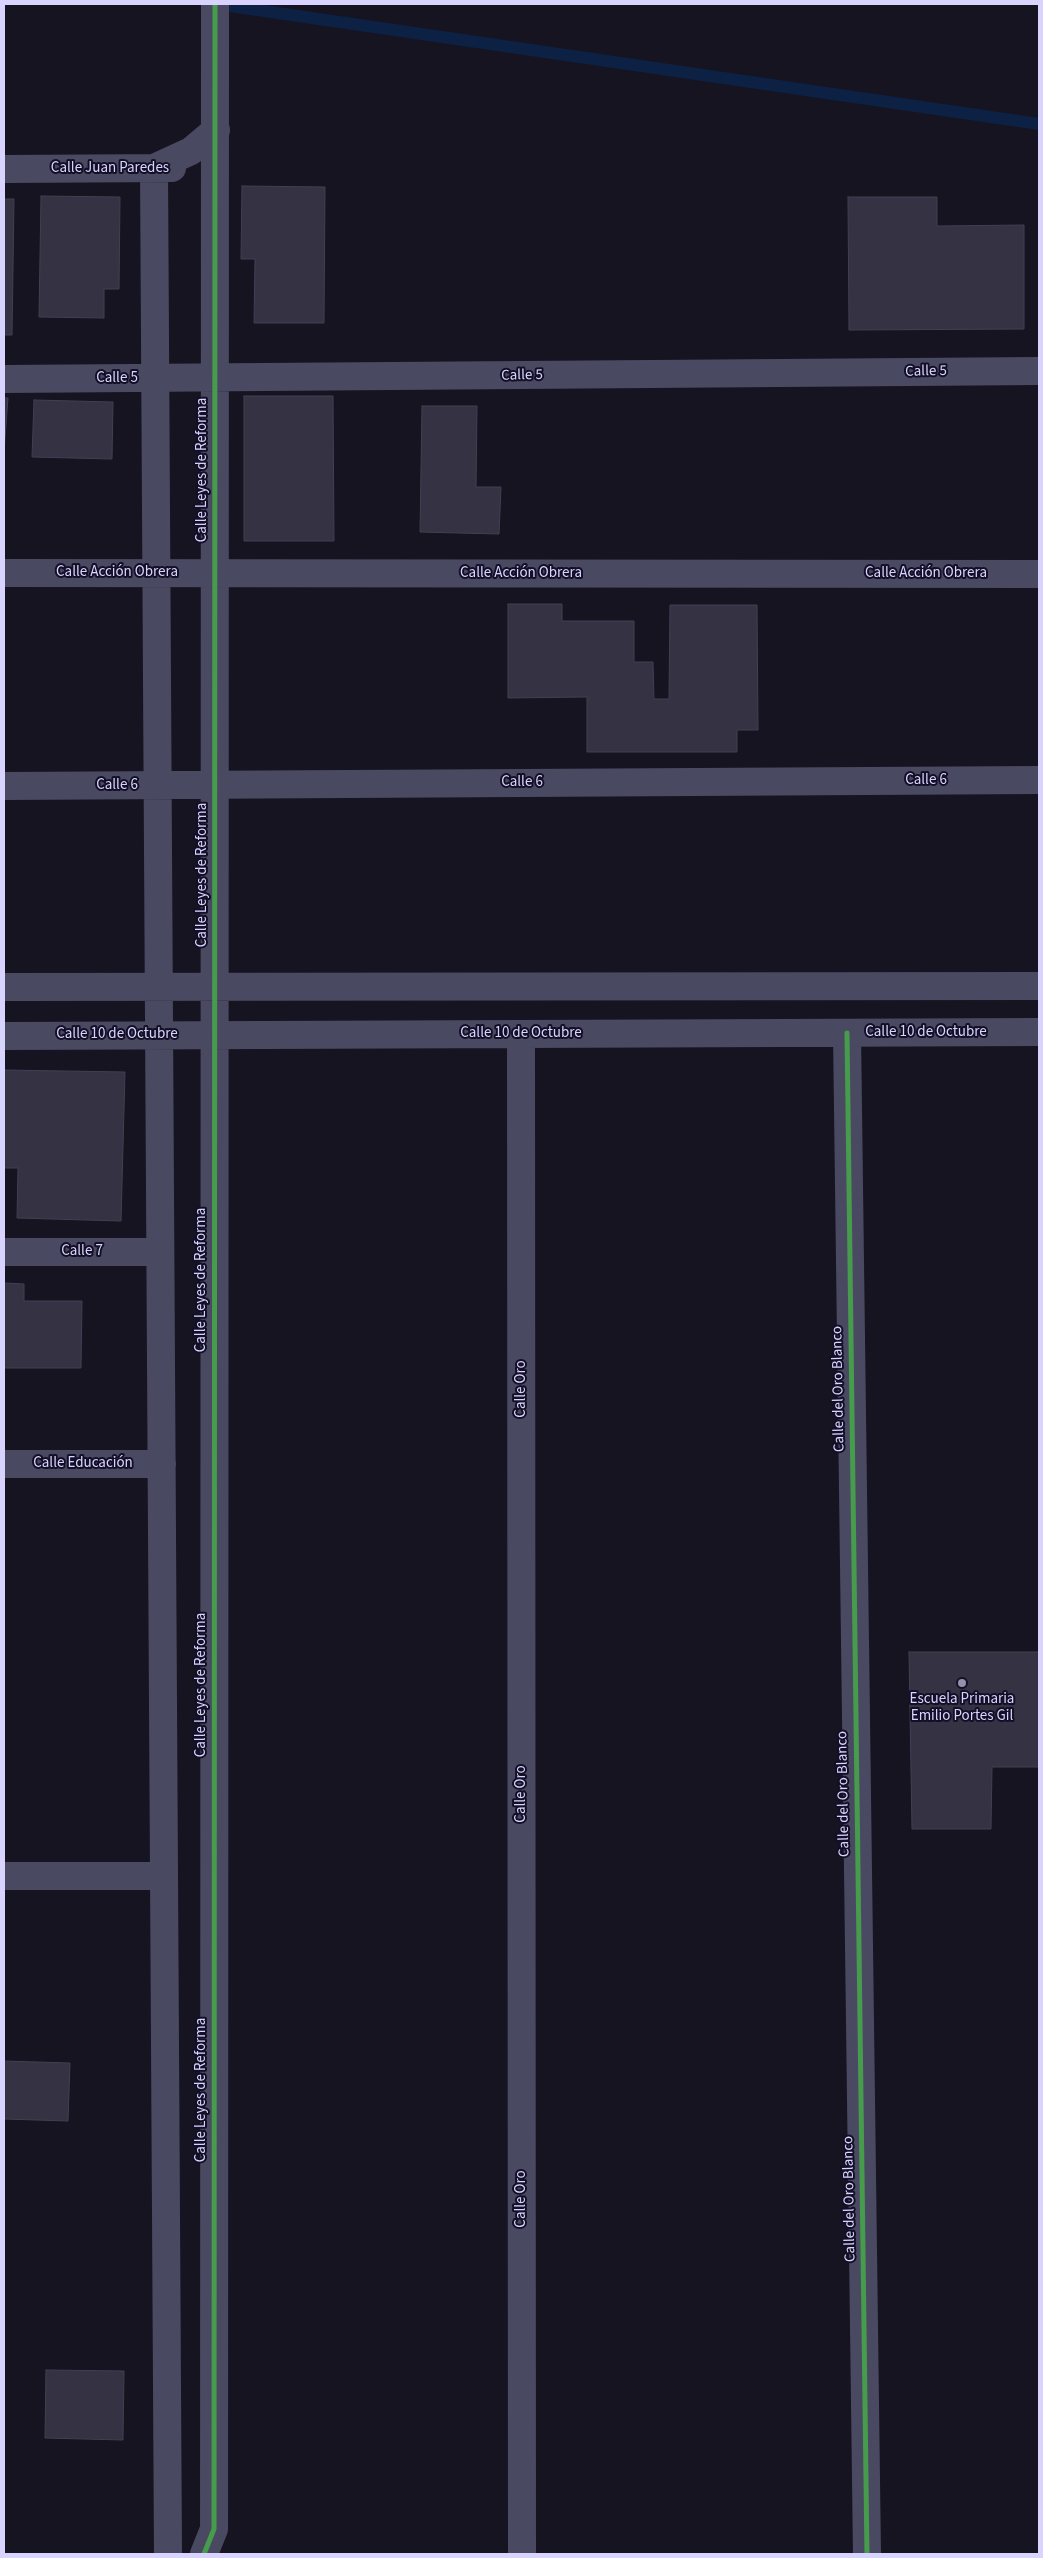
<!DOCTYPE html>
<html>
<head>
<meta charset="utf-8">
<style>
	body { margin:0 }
	#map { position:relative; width:1043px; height:2558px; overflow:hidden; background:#161421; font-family:"Source Sans 3",sans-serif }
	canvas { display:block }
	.frame { position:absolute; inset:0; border:5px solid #d9d4ff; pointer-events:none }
</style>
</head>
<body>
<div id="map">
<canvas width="1043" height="2558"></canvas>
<div class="frame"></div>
</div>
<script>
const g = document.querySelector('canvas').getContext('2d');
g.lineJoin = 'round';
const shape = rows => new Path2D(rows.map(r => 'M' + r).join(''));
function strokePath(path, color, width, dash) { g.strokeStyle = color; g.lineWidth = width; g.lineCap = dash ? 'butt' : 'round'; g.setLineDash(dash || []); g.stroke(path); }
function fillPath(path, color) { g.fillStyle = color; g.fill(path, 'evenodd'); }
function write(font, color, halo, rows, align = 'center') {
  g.font = font + ' "Source Sans 3",sans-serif'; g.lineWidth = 4; g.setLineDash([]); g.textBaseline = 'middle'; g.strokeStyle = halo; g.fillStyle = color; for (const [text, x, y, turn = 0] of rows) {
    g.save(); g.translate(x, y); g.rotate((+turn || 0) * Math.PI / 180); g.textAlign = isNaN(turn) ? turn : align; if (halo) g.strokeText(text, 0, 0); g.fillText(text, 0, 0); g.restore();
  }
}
const stream = shape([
	[216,4,1039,124]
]);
const building = shape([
	[242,186,325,187,324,323,254,323,255,259,241,259,242,186],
	[41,196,120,197,119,289,104,289,104,318,39,317,41,196],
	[848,197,937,197,937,226,1024,225,1024,329,849,330,848,197],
	[4,199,14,199,12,335,4,335,4,199],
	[244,396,333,396,334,541,244,541,244,396],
	[4,398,8,398,4,451,4,398],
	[34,400,113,402,112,459,32,457,34,400],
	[422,406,477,406,476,487,501,487,499,534,420,532,422,406],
	[508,604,562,604,562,621,634,621,634,662,653,662,654,699,669,699,670,605,757,605,758,730,737,730,737,752,587,752,587,697,508,698,508,604],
	[4,1070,125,1072,121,1221,17,1218,18,1168,4,1168,4,1070],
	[4,1283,24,1284,24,1301,82,1301,81,1368,4,1368,4,1283],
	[909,1652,1039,1652,1039,1767,992,1767,991,1829,912,1829,909,1652],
	[4,2061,70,2063,68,2121,4,2119,4,2061],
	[46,2370,124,2371,123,2440,45,2438,46,2370]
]);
const minor = shape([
	[4,169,172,168],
	[4,379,1039,371],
	[4,573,1039,574],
	[4,786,1039,780],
	[4,987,1039,986],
	[847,1033,867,2554],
	[521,1034,522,2554],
	[4,1036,1039,1032],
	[4,1252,160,1252],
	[4,1464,162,1464],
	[4,1876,164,1876],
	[168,2554,154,168,191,151,216,130],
	[204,2554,214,2529,215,4]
]);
const cycleway = shape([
	[847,1033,867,2554],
	[204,2554,214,2529,215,4]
]);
const markers = [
	[962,1683,5,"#9591b1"]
];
const streetNames = [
	["Calle Juan Paredes",110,169],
	["Calle 5",926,372,-1],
	["Calle 5",522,376,-1],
	["Calle 5",117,379],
	["Calle Leyes de Reforma",203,470,-90],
	["Calle Acción Obrera",117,573],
	["Calle Acción Obrera",521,574],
	["Calle Acción Obrera",926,574],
	["Calle 6",926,781],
	["Calle 6",522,783],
	["Calle 6",117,786],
	["Calle Leyes de Reforma",203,875,-90],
	["Calle 10 de Octubre",926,1033],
	["Calle 10 de Octubre",521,1034],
	["Calle 10 de Octubre",117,1035],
	["Calle 7",82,1252],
	["Calle Leyes de Reforma",202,1280,-90],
	["Calle Oro",522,1389,-90],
	["Calle del Oro Blanco",839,1389,-91],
	["Calle Educación",83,1464],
	["Calle Leyes de Reforma",202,1685,-90],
	["Calle Oro",522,1794,-90],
	["Calle del Oro Blanco",844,1794,-91],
	["Calle Leyes de Reforma",202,2090,-90],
	["Calle Oro",522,2199,-90],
	["Calle del Oro Blanco",850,2199,-91]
];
const poiNames = [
	["Escuela Primaria",962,1700],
	["Emilio Portes Gil",962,1717]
];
strokePath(stream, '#0d2144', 12);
fillPath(building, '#343243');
strokePath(building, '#433f54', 1);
strokePath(minor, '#4a4962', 28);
strokePath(cycleway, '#469c4c', 5);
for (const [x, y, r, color] of markers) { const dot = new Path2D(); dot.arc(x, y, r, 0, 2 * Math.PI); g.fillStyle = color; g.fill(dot); strokePath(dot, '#130f26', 2); }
write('15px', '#d9d4ff', '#130f26', streetNames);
write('15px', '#d9d4ff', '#130f26', poiNames);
</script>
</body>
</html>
